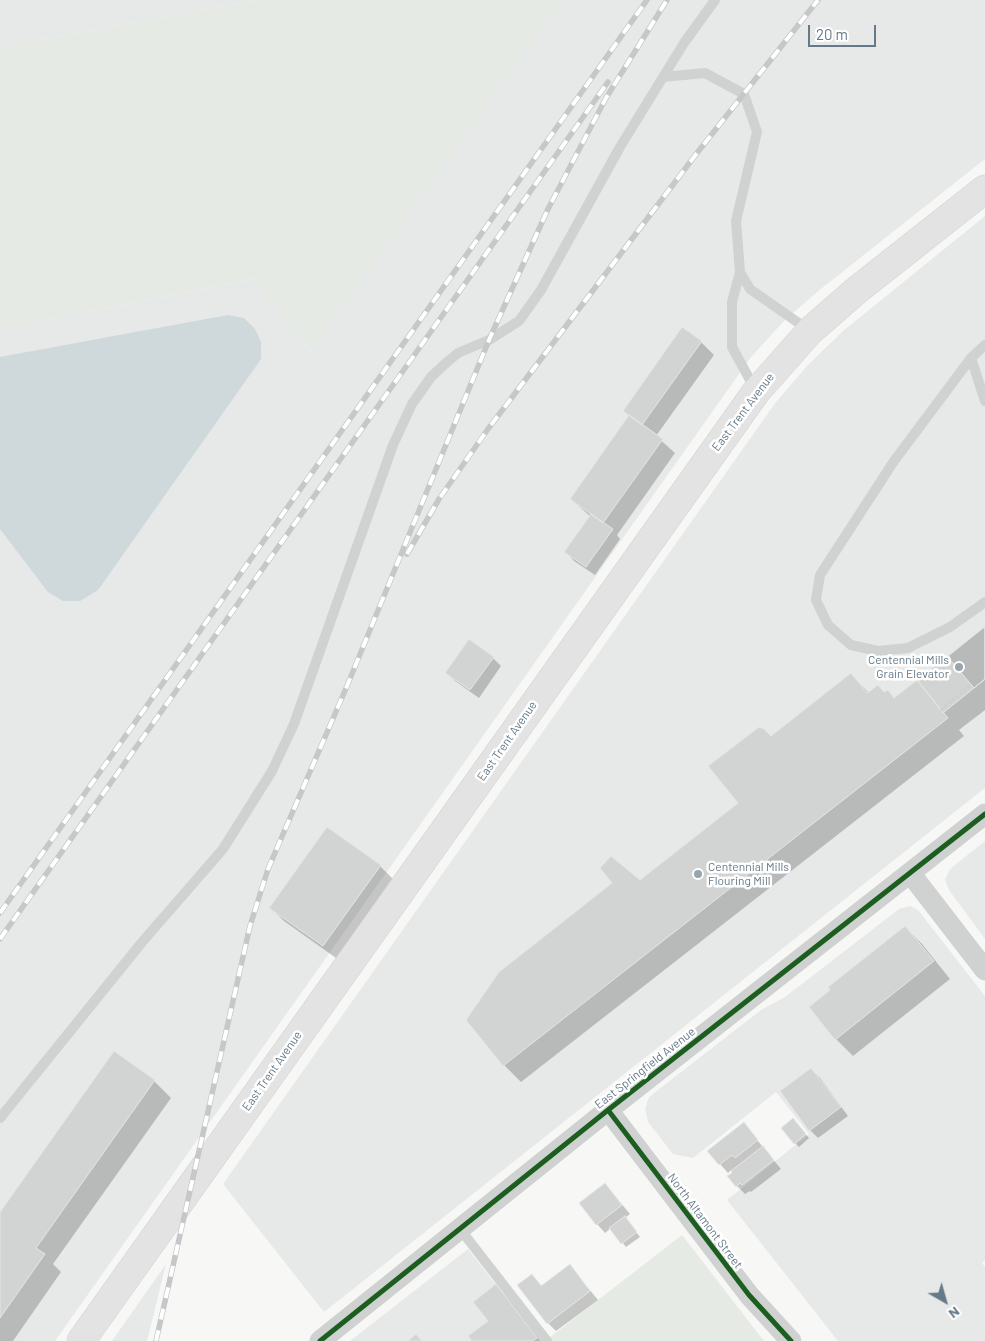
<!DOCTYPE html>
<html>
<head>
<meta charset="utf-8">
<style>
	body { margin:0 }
	#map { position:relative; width:985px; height:1341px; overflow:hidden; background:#f7f7f6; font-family:Barlow,sans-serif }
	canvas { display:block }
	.north { position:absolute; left:920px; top:1276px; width:50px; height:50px; -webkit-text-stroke:4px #fff; paint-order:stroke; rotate:142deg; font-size:14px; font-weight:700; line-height:20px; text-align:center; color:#657988 }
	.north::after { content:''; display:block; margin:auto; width:18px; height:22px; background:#657988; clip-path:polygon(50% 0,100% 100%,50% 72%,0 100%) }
	.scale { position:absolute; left:808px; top:25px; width:68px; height:22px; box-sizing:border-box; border:2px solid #657988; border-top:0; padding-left:6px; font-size:15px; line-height:18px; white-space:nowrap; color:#657988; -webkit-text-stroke:4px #fff; paint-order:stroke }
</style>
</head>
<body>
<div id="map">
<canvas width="985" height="1341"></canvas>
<div class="north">N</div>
<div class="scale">20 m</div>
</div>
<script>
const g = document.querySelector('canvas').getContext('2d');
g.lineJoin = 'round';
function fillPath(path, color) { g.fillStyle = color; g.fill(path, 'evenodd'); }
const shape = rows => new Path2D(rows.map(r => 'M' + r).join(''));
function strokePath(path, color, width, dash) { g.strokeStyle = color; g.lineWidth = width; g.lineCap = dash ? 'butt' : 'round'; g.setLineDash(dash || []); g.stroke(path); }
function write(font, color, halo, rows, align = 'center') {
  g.font = font + ' Barlow,sans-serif'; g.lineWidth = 5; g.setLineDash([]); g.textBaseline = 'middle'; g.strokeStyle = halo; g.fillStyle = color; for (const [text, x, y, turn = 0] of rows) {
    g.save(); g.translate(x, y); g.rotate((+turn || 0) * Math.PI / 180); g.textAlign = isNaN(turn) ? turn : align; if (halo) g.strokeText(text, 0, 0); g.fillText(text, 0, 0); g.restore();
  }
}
const built = shape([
	[0,0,258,0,0,47],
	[561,0,985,0,985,159,817,292,784,321,751,357,55,1341,0,1341,0,329,254,279,310,352],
	[985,216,985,788,324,1312,223,1184,776,402,808,365,843,331],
	[985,841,985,939,949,890,945,880,950,869],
	[910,906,918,910,985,996,985,1260,982,1263,985,1267,985,1341,838,1341,727,1200,809,1134,776,1092,693,1158,673,1154,648,1122,645,1109,649,1097,761,1010,785,997,899,909],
	[468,1249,540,1341,350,1341],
	[166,1264,147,1341,112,1341]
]);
const green = shape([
	[258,0,561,0,310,352,254,279,0,329,0,47],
	[682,1235,764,1341,545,1341]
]);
const water = shape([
	[228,315,244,318,255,329,261,342,261,359,98,590,80,601,63,601,48,592,0,529,0,357]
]);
const shadow = shape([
	[701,342,714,355,656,436,675,453,617,535,620,539,595,575,574,561,566,552,591,517,571,499],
	[985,627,985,710,959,730,964,736,521,1082,504,1065,640,882,740,803,771,738,851,675,869,693,885,693,887,691,895,699],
	[493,658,501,666,479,698,455,681,447,673],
	[380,866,393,879,336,958,284,921,271,908],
	[905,927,922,944,950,979,853,1056,836,1039],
	[811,1069,820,1078,848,1116,818,1138,810,1130],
	[154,1081,171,1098,53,1264,61,1272,13,1341,0,1341,0,1214],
	[744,1124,781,1169,751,1192,750,1191,745,1194,737,1186,731,1170,728,1173,709,1152],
	[797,1124,809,1138,799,1147,795,1143],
	[605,1184,630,1214,625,1218,640,1237,626,1247,611,1228,605,1233,597,1224],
	[570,1266,598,1300,556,1331,548,1323,532,1275,542,1286],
	[496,1286,509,1299,541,1341,473,1341,490,1321]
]);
const building = shape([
	[682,327,702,341,642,425,623,411,682,327],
	[629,415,663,439,603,523,570,499,629,415],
	[591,514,613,529,586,567,564,552,591,514],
	[985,626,985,679,943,713,917,680,985,626],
	[985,626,985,679,974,688,947,656,985,626],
	[469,639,494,657,470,690,445,673,469,639],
	[851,673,867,693,878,685,884,692,888,690,894,698,917,680,948,718,503,1066,466,1020,499,972,612,883,600,868,611,856,640,880,738,803,708,766,759,727,764,729,771,736,851,673],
	[327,827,381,865,323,946,269,908,327,827],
	[905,926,934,961,835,1040,809,1007,830,990,828,987,905,926],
	[114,1051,155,1080,36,1248,45,1254,0,1318,0,1212,114,1051],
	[811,1068,841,1107,809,1131,780,1091,811,1068],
	[793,1118,806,1134,794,1144,781,1128,793,1118],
	[744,1122,758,1140,735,1158,732,1155,719,1165,707,1151,744,1122],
	[763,1146,774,1160,742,1185,740,1183,736,1187,727,1176,732,1173,731,1171,763,1146],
	[605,1183,622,1205,596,1225,579,1203,605,1183],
	[625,1216,637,1232,621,1244,609,1228,625,1216],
	[570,1264,590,1291,547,1324,517,1285,532,1274,541,1286,570,1264],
	[496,1284,537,1338,533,1341,472,1341,468,1336,488,1321,473,1302,496,1284],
	[416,1334,422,1341,408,1341,416,1334]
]);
const path = shape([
	[941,710,971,685]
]);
const service = shape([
	[663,77,705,73,744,94,757,132,736,221,740,272,750,289,810,331],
	[740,272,732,302,732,347,756,391],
	[985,345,971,358,894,461,820,575,816,600,828,625,851,645,878,651,908,648,950,627,985,602],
	[971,358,985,401],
	[0,1118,143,941,223,849,272,771,294,724,393,445,412,404,431,377,446,363,458,353,489,340,519,321,541,290,620,147,684,43,715,0],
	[460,1229,547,1341]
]);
const minor = shape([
	[910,873,985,970],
	[608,1110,749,1295,791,1341],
	[320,1341,608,1110,985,814]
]);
const primary = shape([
	[81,1341,756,392,810,331,857,290,985,189]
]);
const rail = shape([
	[407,554,439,499,488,429,697,153,818,0],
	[0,913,647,0],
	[0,939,608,82],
	[156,1341,250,926,268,869,347,686,489,340,548,209,606,98,667,0]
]);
const cycleway = shape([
	[608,1110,749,1295,791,1341],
	[320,1341,608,1110,985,814]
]);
const markers = [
	[959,667,5,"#98a5ae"],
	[698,874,5,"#98a5ae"]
];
const streetNames = [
	["East Trent Avenue",743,412,-53],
	["East Trent Avenue",507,741,-55],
	["East Springfield Avenue",645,1068,-38],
	["East Trent Avenue",272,1071,-55],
	["North Altamont Street",705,1221,53]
];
const poiNames = [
	["Centennial Mills",949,660],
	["Grain Elevator",949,674],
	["Centennial Mills",708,867,"left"],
	["Flouring Mill",708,881,"left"]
];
fillPath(built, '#e7e8e8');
fillPath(green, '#e6eae4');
fillPath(water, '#cfd8db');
fillPath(shadow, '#0003');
fillPath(building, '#d2d3d3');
strokePath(building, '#e6e6e6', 1);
strokePath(primary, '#d2d4d5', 29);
strokePath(path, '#cccecf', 3, [2.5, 2.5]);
strokePath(service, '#d0d2d2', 10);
strokePath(minor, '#d0d2d2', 21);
strokePath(primary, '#e3e3e3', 28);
strokePath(rail, '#c5c7c8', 5.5);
strokePath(rail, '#fff', 4, [11]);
strokePath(cycleway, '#1b5e20', 5);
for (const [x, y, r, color] of markers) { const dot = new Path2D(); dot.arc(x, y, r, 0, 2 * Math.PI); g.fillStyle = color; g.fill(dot); strokePath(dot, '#fff', 2); }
write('12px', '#657988', '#fff', streetNames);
write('12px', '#657988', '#fff', poiNames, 'right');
</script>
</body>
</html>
